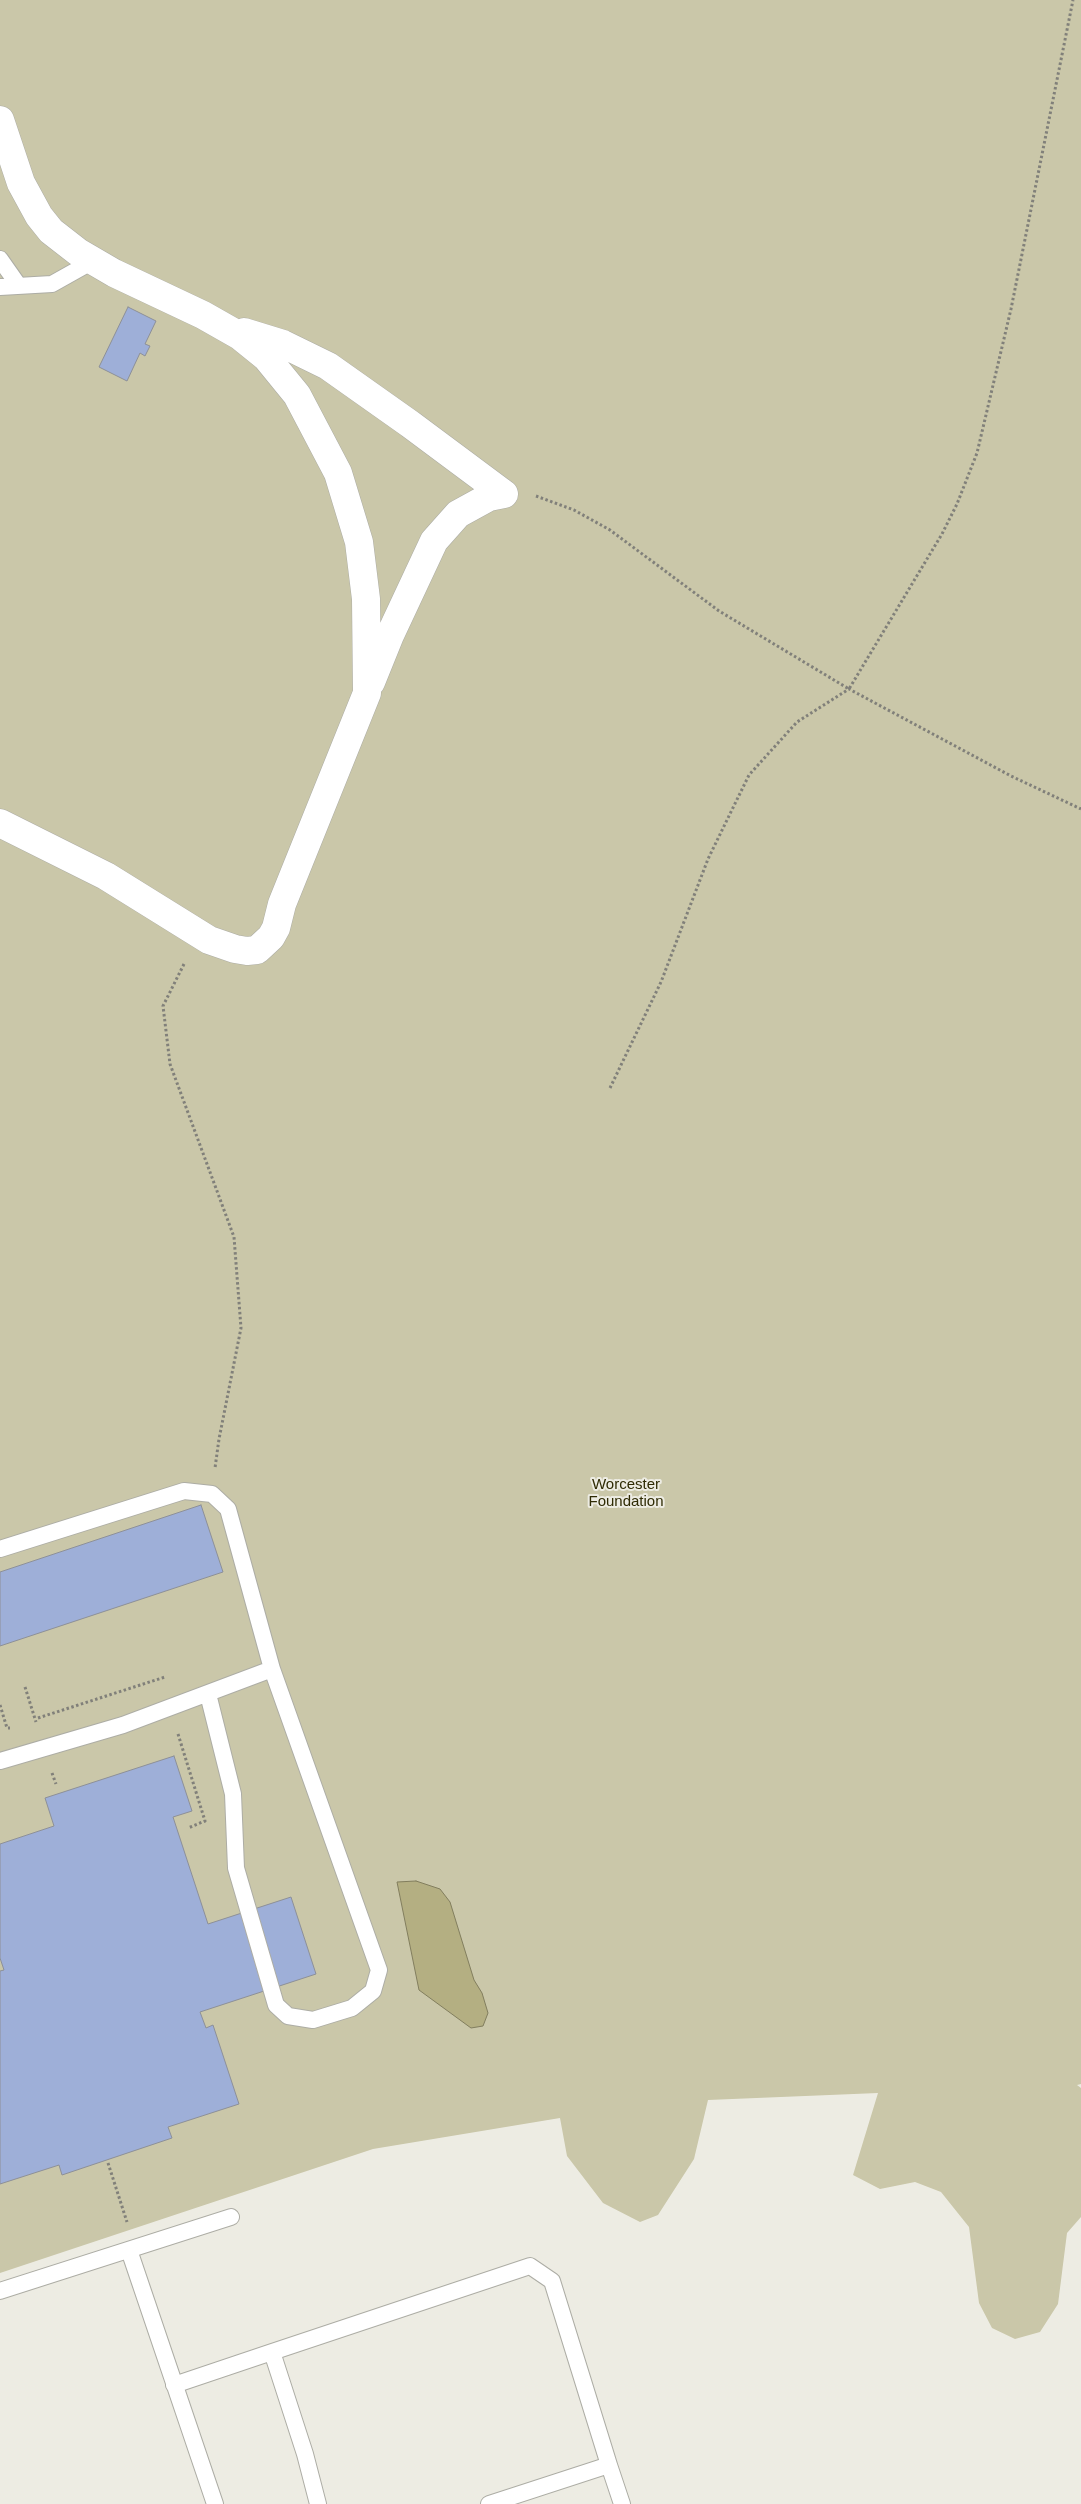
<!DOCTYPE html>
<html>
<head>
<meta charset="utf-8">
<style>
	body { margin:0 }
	canvas { display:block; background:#edece3 }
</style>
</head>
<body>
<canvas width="1081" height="2504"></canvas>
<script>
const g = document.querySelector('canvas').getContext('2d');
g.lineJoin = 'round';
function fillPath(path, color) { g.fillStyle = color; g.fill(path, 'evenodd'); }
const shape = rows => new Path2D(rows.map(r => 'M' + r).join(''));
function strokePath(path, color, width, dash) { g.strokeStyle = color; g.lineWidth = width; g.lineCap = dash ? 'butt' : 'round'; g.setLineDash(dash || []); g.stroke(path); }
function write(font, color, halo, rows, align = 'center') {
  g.font = font + ' Helvetica,sans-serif'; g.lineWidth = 4; g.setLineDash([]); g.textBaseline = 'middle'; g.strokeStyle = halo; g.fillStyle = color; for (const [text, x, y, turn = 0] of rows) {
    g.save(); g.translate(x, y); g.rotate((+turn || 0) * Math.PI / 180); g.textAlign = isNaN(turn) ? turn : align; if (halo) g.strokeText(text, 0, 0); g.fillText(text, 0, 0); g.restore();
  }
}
const green = shape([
	[0,0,1081,0,1081,2084,1077,2085,1081,2088,1081,2217,1067,2233,1058,2304,1040,2332,1015,2339,992,2328,979,2303,969,2227,941,2192,915,2182,880,2189,853,2175,878,2093,708,2100,694,2159,658,2215,640,2222,603,2203,567,2156,560,2118,373,2149,0,2273]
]);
const water = shape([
	[416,1881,440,1889,450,1902,474,1980,482,1993,488,2013,483,2026,471,2028,419,1990,397,1882,416,1881]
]);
const building = shape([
	[128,307,156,321,145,344,150,346,145,356,140,353,127,381,99,367,128,307],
	[201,1505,223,1572,0,1646,0,1572,201,1505],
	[174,1756,192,1811,173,1817,208,1924,291,1897,316,1974,200,2012,206,2028,213,2025,239,2104,168,2127,172,2138,62,2175,59,2165,0,2184,0,1971,4,1970,0,1958,0,1844,54,1826,45,1798,174,1756]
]);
const path = shape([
	[536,496,574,510,610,530,719,611,849,689,942,534,957,504,977,453,1011,309,1073,0],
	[184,964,163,1006,170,1064,234,1237,241,1328,219,1439,215,1468],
	[610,1088,661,982,708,859,749,775,797,722,849,689,1011,776,1081,809],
	[25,1687,36,1722],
	[0,1705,7,1728,10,1728],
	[38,1718,165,1677],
	[178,1734,205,1821,188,1828],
	[52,1773,56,1784],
	[108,2163,127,2222]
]);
const lane = shape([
	[0,259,19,286],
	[0,287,52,284,93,261],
	[0,1549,184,1491,212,1494,228,1509,272,1669,123,1725,0,1761],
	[208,1694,233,1794,236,1868,276,2005,288,2016,313,2020,352,2008,373,1991,379,1970,272,1669],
	[129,2250,215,2504],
	[0,2291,231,2217],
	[174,2385,272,2352],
	[318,2504,305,2454,272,2352,530,2266,552,2281,609,2465],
	[489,2504,609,2465,622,2504]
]);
const street = shape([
	[0,120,21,183,39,216,51,231,78,252,114,273,203,315,240,336,266,357,297,395,338,473,359,542,366,599,367,693,282,904,276,928,271,937,257,950,247,951,235,949,209,940,106,876,0,823],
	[244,332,283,344,328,366,410,424,504,494],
	[371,682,390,635,434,541,458,514,489,497,504,494]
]);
const parkNames = [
	["Worcester",626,1485],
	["Foundation",626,1502]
];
fillPath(green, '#cac7a9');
fillPath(water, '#b4af82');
strokePath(water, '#827e5e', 1);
fillPath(building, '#9eafd8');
strokePath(building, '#8d9098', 1);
strokePath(lane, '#adada5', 18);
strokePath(street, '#adada5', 29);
strokePath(path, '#81807a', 3, [2.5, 2.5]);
strokePath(lane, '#fff', 16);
strokePath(street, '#fff', 28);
write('15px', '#2f2b04', '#edece3', parkNames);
</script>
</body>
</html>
